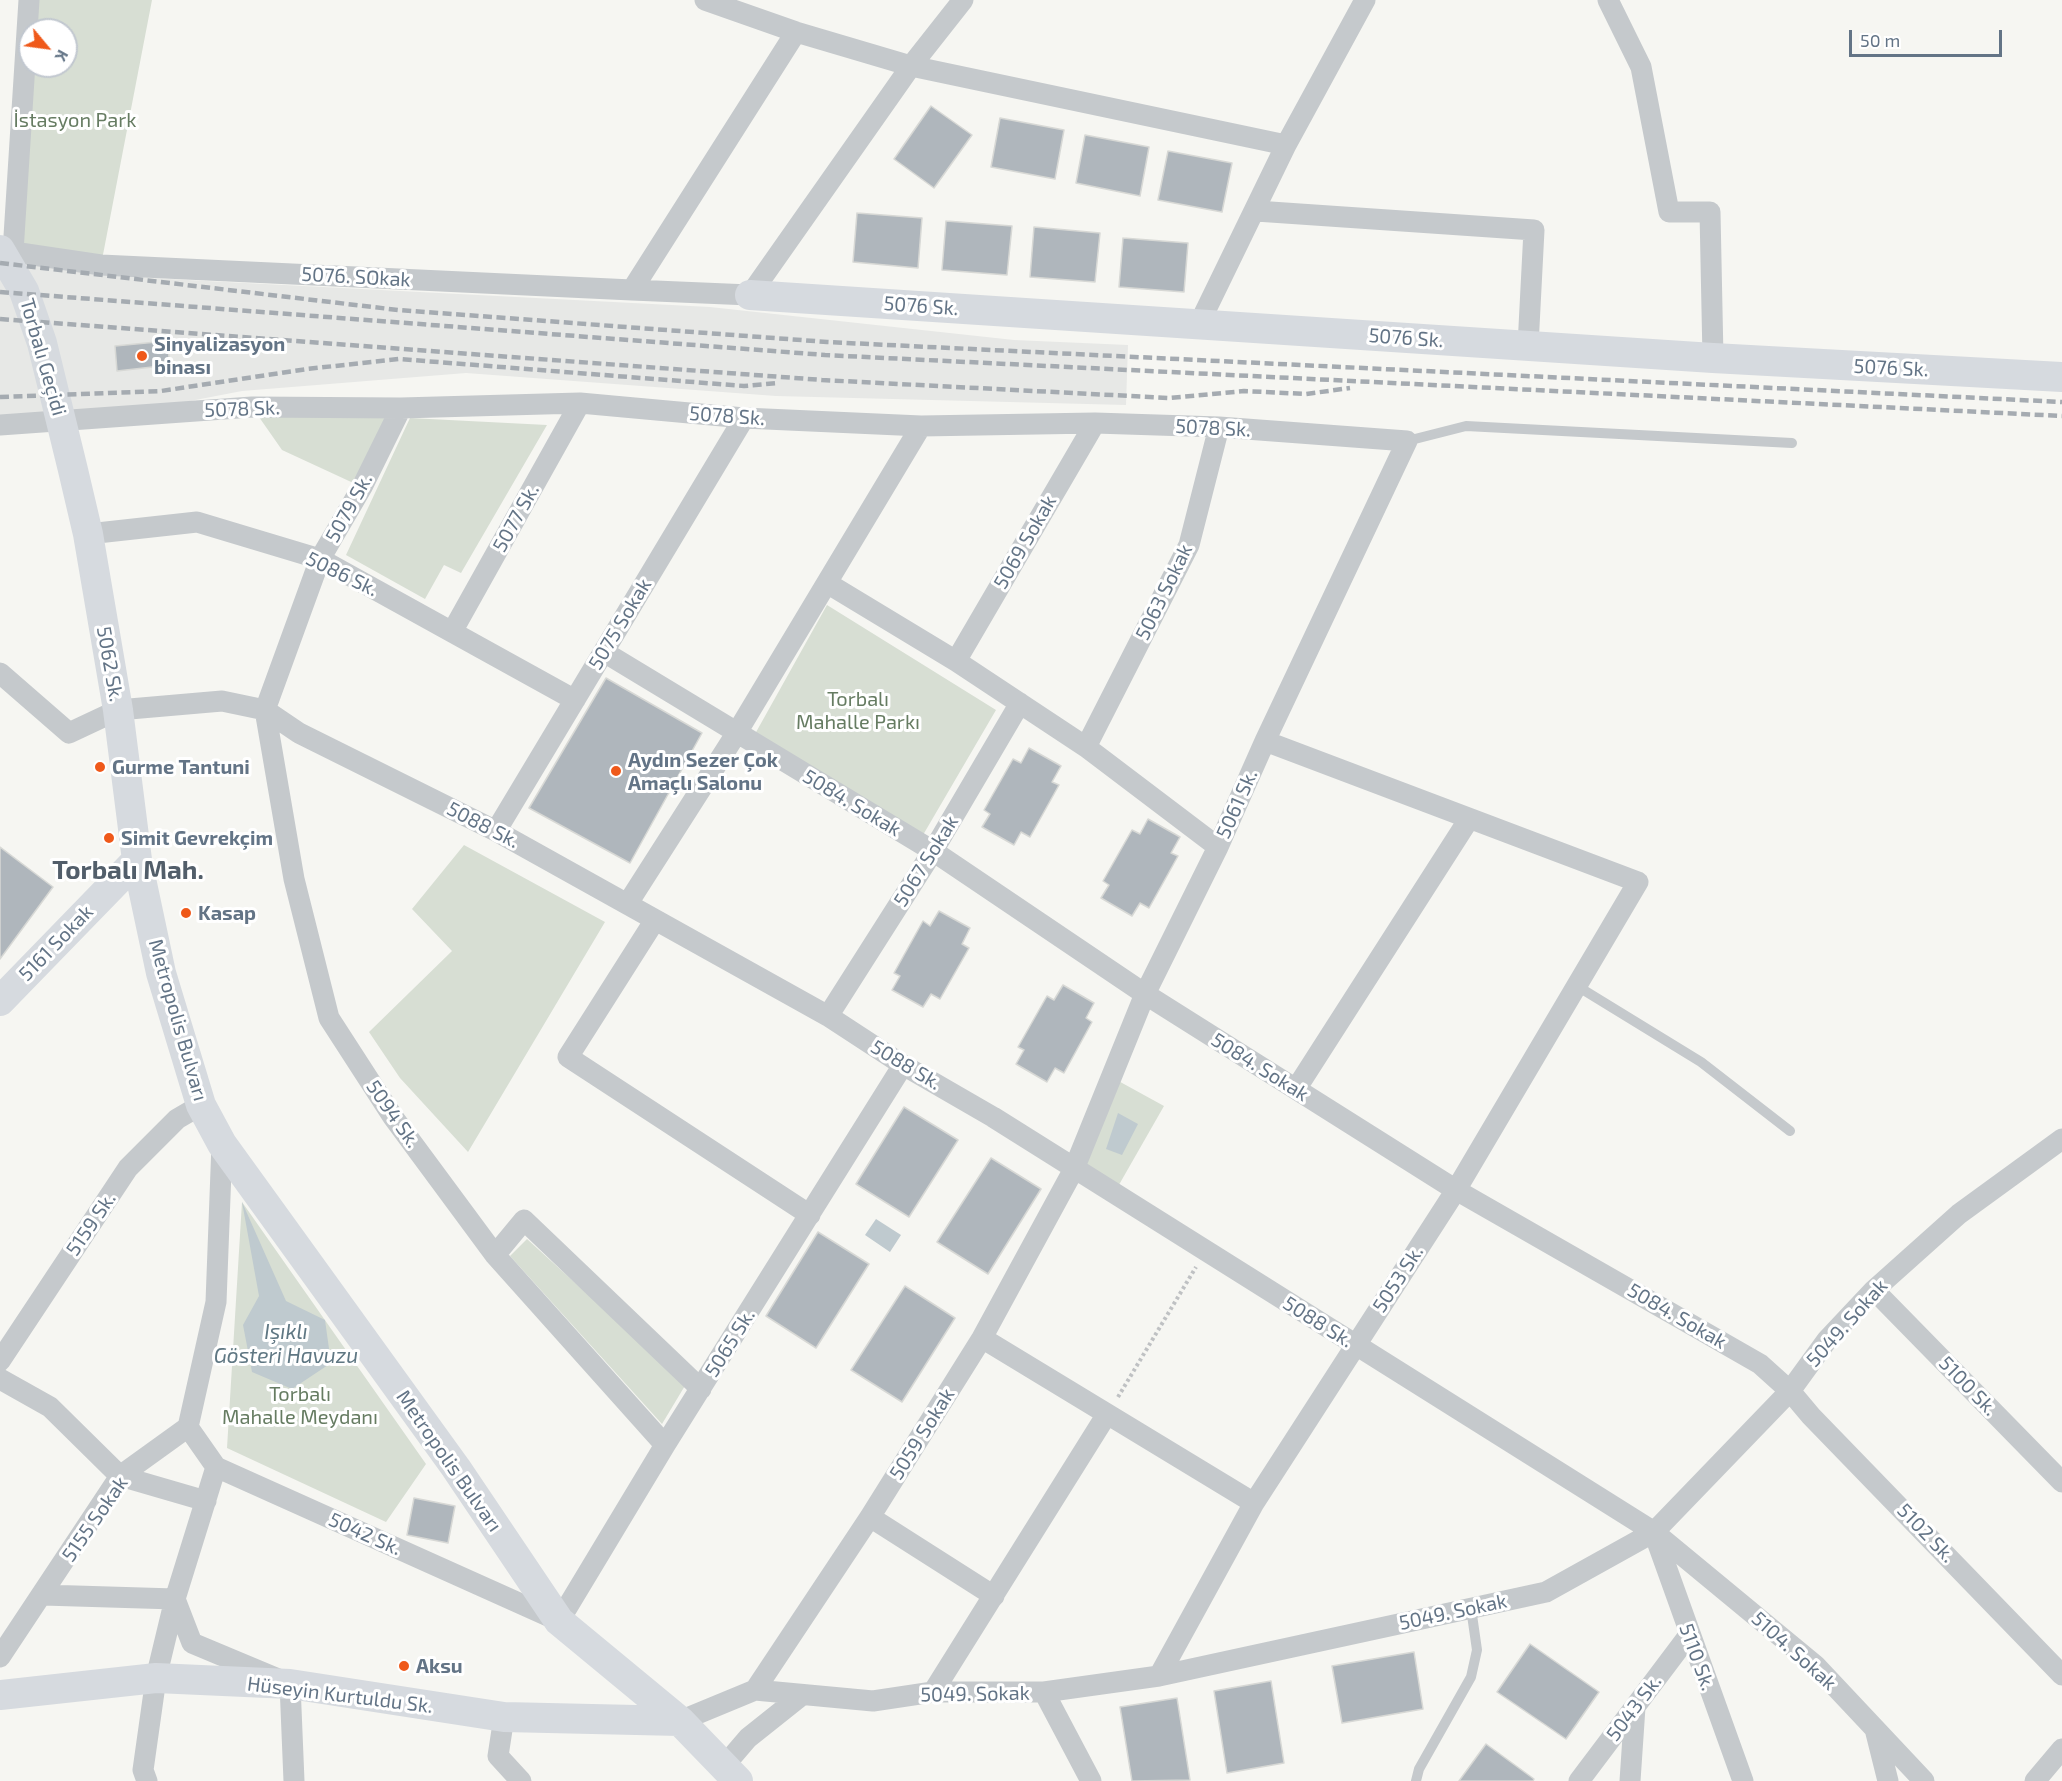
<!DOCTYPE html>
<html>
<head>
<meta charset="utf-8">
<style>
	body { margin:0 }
	#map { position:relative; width:2062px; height:1781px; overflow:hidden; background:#f6f6f2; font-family:"Exo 2",sans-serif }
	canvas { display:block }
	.north { position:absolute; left:18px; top:18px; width:60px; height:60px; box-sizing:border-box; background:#fff; border:2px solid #c1c7cf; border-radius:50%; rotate:119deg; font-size:16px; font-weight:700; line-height:24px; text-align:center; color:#637486 }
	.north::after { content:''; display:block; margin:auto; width:21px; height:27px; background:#ef591a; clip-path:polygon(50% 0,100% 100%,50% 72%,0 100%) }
	.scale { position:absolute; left:1849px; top:30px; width:153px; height:27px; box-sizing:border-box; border:3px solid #637486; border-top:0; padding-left:8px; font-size:18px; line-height:21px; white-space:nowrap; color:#637486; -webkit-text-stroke:4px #fff; paint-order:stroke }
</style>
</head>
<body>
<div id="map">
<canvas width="2062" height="1781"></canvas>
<div class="north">K</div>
<div class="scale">50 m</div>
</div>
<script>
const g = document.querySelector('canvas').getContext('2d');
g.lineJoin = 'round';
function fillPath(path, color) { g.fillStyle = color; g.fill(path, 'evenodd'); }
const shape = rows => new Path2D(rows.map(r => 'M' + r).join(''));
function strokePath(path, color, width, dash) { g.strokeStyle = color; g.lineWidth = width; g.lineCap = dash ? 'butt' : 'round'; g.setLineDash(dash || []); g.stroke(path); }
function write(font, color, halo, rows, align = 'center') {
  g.font = font + ' "Exo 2",sans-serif'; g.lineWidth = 6; g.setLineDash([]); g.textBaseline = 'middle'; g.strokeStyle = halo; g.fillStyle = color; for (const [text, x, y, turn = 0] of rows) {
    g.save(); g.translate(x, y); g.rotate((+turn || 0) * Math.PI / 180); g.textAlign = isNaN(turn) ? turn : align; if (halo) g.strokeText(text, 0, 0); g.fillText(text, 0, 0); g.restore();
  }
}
const built = shape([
	[0,247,13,259,149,278,710,307,1014,340,1128,345,1126,405,776,396,466,373,242,391,76,423,0,421]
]);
const green = shape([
	[29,0,152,0,101,265,13,252],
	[30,30,66,30,66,66,30,66],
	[252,407,401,408,362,487,282,450],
	[410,418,547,425,461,573,444,565,425,599,346,555],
	[827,605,996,710,923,835,755,734],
	[464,845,605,922,468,1152,400,1078,369,1032,452,951,412,909],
	[1113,1078,1164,1106,1116,1190,1074,1169],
	[242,1202,426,1464,386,1522,227,1448],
	[527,1239,686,1384,662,1424,510,1256]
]);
const water = shape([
	[1118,1113,1138,1124,1122,1155,1106,1149],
	[242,1202,286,1301,325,1320,331,1363,292,1389,252,1372,243,1325,259,1296],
	[876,1219,901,1235,890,1252,865,1235]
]);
const building = shape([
	[931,106,972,135,934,188,894,159,931,106],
	[1000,118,1064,130,1055,179,991,167,1000,118],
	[1085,135,1149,147,1140,196,1076,183,1085,135],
	[1168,151,1232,163,1222,212,1158,200,1168,151],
	[857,213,922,218,918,268,853,262,857,213],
	[946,221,1012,226,1007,275,942,270,946,221],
	[1034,227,1100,233,1095,282,1030,277,1034,227],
	[1123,238,1188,243,1184,292,1119,287,1123,238],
	[167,341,170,365,117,371,115,346,167,341],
	[606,678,702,733,630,863,529,808,606,678],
	[1029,748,1061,766,1052,782,1059,785,1030,837,1021,832,1014,845,982,827,990,814,984,810,1013,759,1021,763,1029,748],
	[1148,819,1180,837,1171,853,1178,856,1149,908,1140,903,1132,916,1101,898,1109,885,1103,881,1132,830,1140,834,1148,819],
	[0,847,53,887,0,959,0,847],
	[939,911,970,928,962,944,969,948,940,999,931,994,923,1007,892,990,900,976,894,973,923,921,930,926,939,911],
	[1063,985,1094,1003,1086,1018,1092,1022,1064,1073,1055,1068,1047,1082,1016,1064,1024,1050,1018,1047,1047,996,1054,1000,1063,985],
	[904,1107,958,1140,909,1217,856,1184,904,1107],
	[991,1158,1041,1189,988,1274,937,1242,991,1158],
	[818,1232,869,1264,816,1348,766,1316,818,1232],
	[905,1286,955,1318,902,1402,851,1370,905,1286],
	[414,1498,455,1506,448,1543,407,1535,414,1498],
	[1530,1644,1599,1692,1566,1739,1497,1692,1530,1644],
	[1414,1652,1423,1709,1342,1723,1332,1666,1414,1652],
	[1271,1681,1284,1763,1227,1773,1214,1691,1271,1681],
	[1177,1698,1190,1780,1132,1781,1120,1707,1177,1698],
	[1486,1744,1534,1779,1533,1781,1459,1781,1486,1744]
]);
const path = shape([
	[1118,1397,1196,1267]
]);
const lane = shape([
	[1407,441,1466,426,1792,443],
	[1577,986,1701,1062,1790,1131],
	[1416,1781,1419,1769,1471,1677,1477,1650,1471,1608]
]);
const street = shape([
	[29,0,13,252,101,265,632,290,796,32],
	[705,0,796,32,911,66,1286,145],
	[1608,0,1641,67,1669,212,1710,212,1713,358],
	[1256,211,1534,230,1528,346],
	[632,290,750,295,911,66,963,0],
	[1199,324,1286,145,1365,0],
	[401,408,362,487,320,559,265,710,294,879,329,1018,393,1117,495,1255,665,1445],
	[0,425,252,407,401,408,580,403,744,418,921,426,1095,423,1219,427,1407,441,1265,741,1218,847,1145,994,1074,1169,982,1338,870,1517,755,1690],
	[88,534,197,522,320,559,575,700],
	[827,583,956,661,1086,747,1218,847],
	[452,632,580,403],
	[604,652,933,851,1145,994,1456,1190,1760,1364,1790,1391,1811,1416,2062,1675],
	[956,661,1095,423],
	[0,673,69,733,118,710,222,701,265,710,299,733,496,831,828,1016,903,1065,993,1117,1654,1532,1815,1665,1924,1781],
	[1086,747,1189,545,1219,427],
	[496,831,744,418],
	[628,903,736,734,921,426],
	[655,920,568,1057,810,1215],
	[828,1016,933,851,1020,703],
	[1296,1089,1469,819],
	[495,1255,524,1220,701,1389],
	[1874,1290,2062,1482],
	[982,1338,1254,1503],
	[0,1361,128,1168,177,1119,201,1105],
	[0,1379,50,1407,120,1476,206,1501],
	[188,1427,216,1467,559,1621,665,1445,903,1065],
	[870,1517,994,1596],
	[1654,1533,1743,1781],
	[43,1595,175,1599,192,1643,290,1684,294,1781],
	[0,1657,120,1476,188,1427,216,1302,222,1144],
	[1159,1676,1254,1503,1456,1190,1638,882,1265,741],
	[933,1692,1107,1414],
	[1044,1692,1091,1781],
	[504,1717,498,1756,521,1781],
	[680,1721,755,1690,873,1701,933,1692,1044,1692,1159,1676,1546,1592,1654,1532,1790,1391,1827,1340,1874,1290,1959,1214,2062,1139],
	[1875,1729,1888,1781],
	[724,1766,748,1738,802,1695],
	[147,1781,143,1770,156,1678,175,1599,216,1467],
	[1579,1781,1689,1635],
	[1630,1781,1635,1707],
	[2035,1781,2062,1749]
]);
const secondary = shape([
	[0,250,24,291,42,343,73,470,88,534,118,710,137,860,161,973,201,1105,222,1144,456,1468,559,1621,680,1721,738,1781],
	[750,295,1713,358,2062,377],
	[0,1001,137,860],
	[0,1695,156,1678,290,1684,504,1717,680,1721]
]);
const rail = shape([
	[0,263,398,310,827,342,2062,402],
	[0,292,825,355,2062,416],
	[0,319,822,380,1169,398,1244,391,1306,394,1350,388],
	[0,397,161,391,307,369,399,359,744,386,779,383]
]);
const markers = [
	[142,356,6,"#ef591a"],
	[100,767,6,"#ef591a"],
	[616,771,6,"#ef591a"],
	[109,838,6,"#ef591a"],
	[186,913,6,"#ef591a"],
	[404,1666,6,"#ef591a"]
];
const parkNames = [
	["İstasyon Park",75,120],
	["Torbalı",858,699],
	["Mahalle Parkı",858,722],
	["Torbalı",300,1394],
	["Mahalle Meydanı",300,1417]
];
const streetNames = [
	["5076. SOkak",356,277,3],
	["5076 Sk.",921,306,4],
	["5076 Sk.",1406,338,4],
	["Torbalı Geçidi",43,357,74],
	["5076 Sk.",1891,368,3],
	["5078 Sk.",242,409,-2],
	["5078 Sk.",727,416,4],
	["5078 Sk.",1213,428,3],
	["5079 Sk.",349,508,-61],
	["5077 Sk.",516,518,-61],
	["5069 Sokak",1025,542,-60],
	["5086 Sk.",342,574,26],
	["5063 Sokak",1164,592,-64],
	["5075 Sokak",620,624,-59],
	["5062 Sk.",110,664,80],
	["5084. Sokak",852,803,31],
	["5061 Sk.",1237,804,-66],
	["5088 Sk.",483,825,27],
	["5067 Sokak",926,861,-58],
	["5161 Sokak",56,943,-46],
	["Metropolis Bulvarı",178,1020,74],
	["5088 Sk.",906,1065,31],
	["5084. Sokak",1260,1067,32],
	["5094 Sk.",393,1114,55],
	["5159 Sk.",91,1224,-56],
	["5053 Sk.",1398,1279,-57],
	["5084. Sokak",1677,1316,30],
	["5088 Sk.",1318,1322,32],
	["5049. Sokak",1847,1323,-48],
	["5065 Sk.",730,1343,-58],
	["5100 Sk.",1968,1386,46],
	["5059 Sokak",922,1434,-58],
	["Metropolis Bulvarı",449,1461,55],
	["5155 Sokak",95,1519,-55],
	["5102 Sk.",1926,1533,46],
	["5042 Sk.",365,1534,24],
	["5049. Sokak",1453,1612,-12],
	["5104. Sokak",1794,1651,42],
	["5110 Sk.",1697,1657,70],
	["5049. Sokak",975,1694,-1],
	["Hüseyin Kurtuldu Sk.",340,1695,7],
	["5043 Sk.",1634,1708,-53]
];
const poiNames = [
	["Sinyalizasyon",154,344],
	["binası",154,367],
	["Aydın Sezer Çok",628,760],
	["Amaçlı Salonu",628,783],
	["Gurme Tantuni",112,767],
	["Simit Gevrekçim",121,838],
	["Kasap",198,913],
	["Aksu",416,1666]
];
const waterNames = [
	["Işıklı",286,1332],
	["Gösteri Havuzu",286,1356]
];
const districtNames = [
	["Torbalı Mah.",128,870]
];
fillPath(built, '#e7e8e6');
fillPath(green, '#d7ded3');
fillPath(water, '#bfcacf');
fillPath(building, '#afb6bc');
strokePath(building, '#d7d8d5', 1.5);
strokePath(path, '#bfc1c3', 4, [3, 3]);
strokePath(lane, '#c5c9cc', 10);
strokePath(street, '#c5c9cc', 21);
strokePath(secondary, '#d6dadf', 30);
strokePath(rail, '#a5abb1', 4.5, [9, 4.5]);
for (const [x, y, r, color] of markers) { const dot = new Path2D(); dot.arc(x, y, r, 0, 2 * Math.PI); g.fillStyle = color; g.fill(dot); strokePath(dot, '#fff', 2); }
write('20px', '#667c62', '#fff', parkNames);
write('20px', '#637486', '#fff', streetNames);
write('bold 20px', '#637486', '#fff', poiNames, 'left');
write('italic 21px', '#5f7783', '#fff', waterNames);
write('bold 26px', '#525e6a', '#fff', districtNames);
</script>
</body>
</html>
